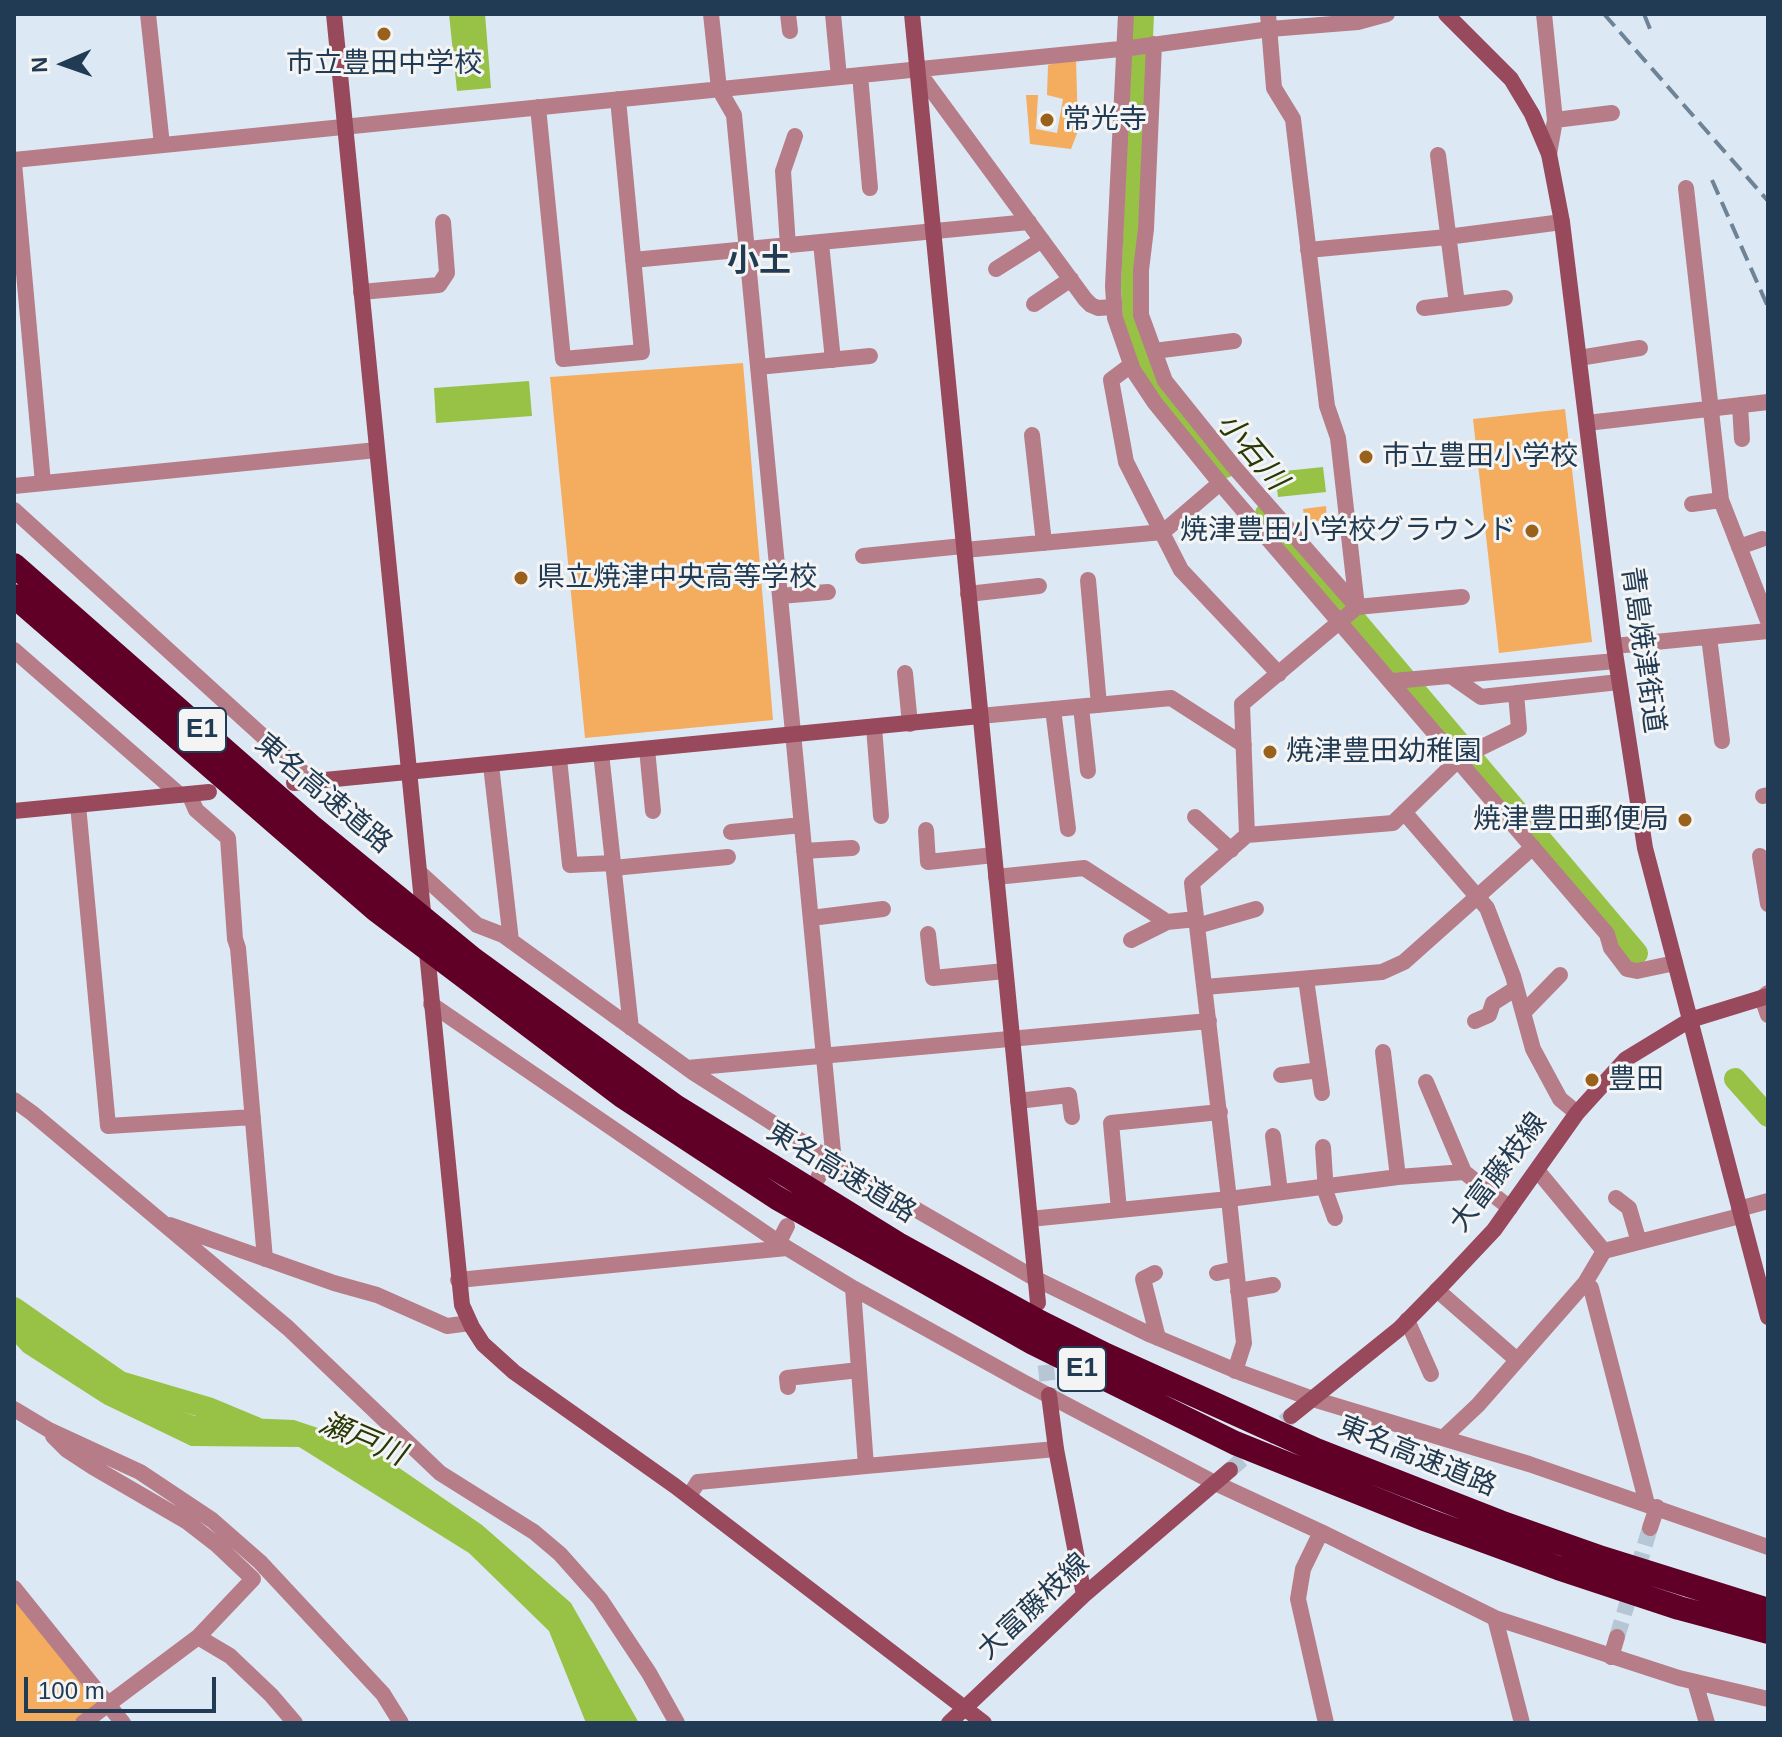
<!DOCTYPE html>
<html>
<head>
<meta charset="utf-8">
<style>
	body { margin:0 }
	#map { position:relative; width:1782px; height:1737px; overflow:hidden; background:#dce9f5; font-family:Helvetica,sans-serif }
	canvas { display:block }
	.frame { position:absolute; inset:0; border:16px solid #203b53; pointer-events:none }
	.north { position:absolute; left:24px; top:24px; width:80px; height:80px; -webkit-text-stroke:6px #f4f4f4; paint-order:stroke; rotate:268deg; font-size:22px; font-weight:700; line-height:32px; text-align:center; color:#203b53 }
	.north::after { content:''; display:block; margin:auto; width:28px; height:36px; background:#203b53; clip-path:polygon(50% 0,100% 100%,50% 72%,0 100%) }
	.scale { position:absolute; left:24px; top:1677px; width:192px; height:36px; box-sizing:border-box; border:4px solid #203b53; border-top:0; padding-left:10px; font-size:24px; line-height:28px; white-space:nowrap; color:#203b53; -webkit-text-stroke:6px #f4f4f4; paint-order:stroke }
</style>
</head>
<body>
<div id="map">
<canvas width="1782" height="1737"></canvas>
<div class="frame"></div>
<div class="north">N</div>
<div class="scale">100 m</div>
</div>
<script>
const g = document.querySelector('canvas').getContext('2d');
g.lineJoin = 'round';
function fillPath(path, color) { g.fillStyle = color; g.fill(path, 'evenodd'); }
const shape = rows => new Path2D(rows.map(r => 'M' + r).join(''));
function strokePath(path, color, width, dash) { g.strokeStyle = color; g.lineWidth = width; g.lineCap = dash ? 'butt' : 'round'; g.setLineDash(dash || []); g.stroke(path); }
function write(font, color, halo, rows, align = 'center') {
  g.font = font + ' Helvetica,"Noto Sans JP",sans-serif'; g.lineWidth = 6; g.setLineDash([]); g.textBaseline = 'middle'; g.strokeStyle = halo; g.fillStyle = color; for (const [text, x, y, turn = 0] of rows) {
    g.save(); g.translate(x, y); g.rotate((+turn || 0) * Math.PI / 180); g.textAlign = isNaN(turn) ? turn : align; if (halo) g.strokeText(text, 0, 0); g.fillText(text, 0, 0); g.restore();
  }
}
const green = shape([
	[1076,58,1078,131,1071,149,1030,144,1026,95,1038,95,1036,129,1057,133,1063,99,1047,95,1048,65],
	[743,363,773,720,585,738,550,377],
	[1565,409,1592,642,1499,653,1473,419],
	[1326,506,1327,520,1305,522,1303,509],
	[14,1600,98,1704,72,1723,14,1723]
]);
const water = shape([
	[449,14,485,14,491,88,457,91],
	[529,381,532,416,436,423,434,388],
	[1323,467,1326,492,1278,497,1275,472],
	[14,1303,127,1392,195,1416,294,1420,363,1443,482,1525,571,1603,639,1723,586,1723,549,1631,469,1553,299,1447,191,1446,104,1404,23,1352,14,1342]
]);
const river = shape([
	[1143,14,1132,285,1134,323,1146,361,1163,393,1225,467],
	[1266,514,1637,953],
	[1735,1079,1768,1116],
	[14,1308,120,1382,208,1408,256,1428]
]);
const streetTunnel = shape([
	[1617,1637,1650,1528]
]);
const secondaryTunnel = shape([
	[1043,1341,1049,1395],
	[1230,1470,1291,1416]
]);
const street = shape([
	[148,14,162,145],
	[711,14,719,89,734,115,834,1162],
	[788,14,790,31],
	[833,14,839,77],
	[1126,14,1113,286,1115,318,1133,370,1155,403,1220,483,1607,934,1611,948,1627,969,1637,971,1675,963],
	[1544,14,1555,120,1549,154],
	[1154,44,1146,229,1141,270,1141,315,1165,381,1235,468,1357,607,1462,597],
	[917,70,1085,299,1091,305,1098,308,1114,307],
	[860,75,870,188],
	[538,107,563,359,642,352,618,99],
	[1555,120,1612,113],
	[1438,155,1457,304],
	[14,160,1130,48,1270,29,1358,22,1387,14],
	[14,163,43,483],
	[1686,188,1721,500,1768,621],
	[821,243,833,360],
	[788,246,783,171,795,136],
	[1308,250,1447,237,1562,222],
	[633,260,1029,222],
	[996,269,1042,240],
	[361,292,439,285,447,273,443,222],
	[1034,304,1071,279],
	[1424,308,1505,298],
	[1154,351,1234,341],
	[1579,358,1640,348],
	[1131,365,1111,380,1126,462,1181,570,1279,674],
	[758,367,870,356],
	[1740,405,1742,439],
	[1587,423,1768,402],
	[1032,435,1044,543],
	[14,486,377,450],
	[1692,504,1721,500],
	[14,510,312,781],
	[1739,547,1762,539],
	[964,550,1163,532,1220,483],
	[863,556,963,546],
	[1088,580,1099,705],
	[968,594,1039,586],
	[780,596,828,592],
	[1709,637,1722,741],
	[1614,646,1768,631],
	[14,650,180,795],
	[905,673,910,724],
	[1451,676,1481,697,1619,682],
	[1393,681,1616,661],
	[1081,707,1088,771],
	[1053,709,1068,829],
	[980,716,1171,698,1244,745],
	[874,727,881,816],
	[647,749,653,811],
	[601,753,631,1028],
	[559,758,570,865,613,863],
	[1462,762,1480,748,1519,729,1516,693],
	[491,765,511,941],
	[189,794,196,810,228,838,235,939,238,948,265,1259],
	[1763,796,1768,795],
	[78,805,108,1126,253,1117],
	[1404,812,1487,908,1513,976,1533,1049,1560,1099,1577,1113],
	[1195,817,1231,850],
	[926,830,928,862,994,855],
	[731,832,802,825],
	[1247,835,1393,823,1459,759],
	[804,851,852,848],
	[1760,856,1768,904],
	[613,868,728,857],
	[421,874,477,925,503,935,694,1073,834,1162,1036,1279,1151,1335,1239,1372,1313,1399,1529,1464,1768,1547],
	[996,877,1084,868,1167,922],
	[811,918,883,909],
	[1197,926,1256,909],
	[928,934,933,978,1005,971],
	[1131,940,1167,922,1196,919],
	[1306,979,1322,1093],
	[1205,987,1382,972,1404,962,1533,847],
	[1768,993,1762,998,1768,1015],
	[431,1004,787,1248,853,1288,1023,1382,1213,1482,1321,1532,1495,1618,1679,1678,1768,1699],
	[1524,1012,1560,975],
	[1475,1021,1489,1015,1493,1003,1515,989],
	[1383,1052,1398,1177],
	[687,1068,1209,1021],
	[1281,1075,1319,1070],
	[1426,1082,1464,1172],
	[14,1100,32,1113,288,1328,440,1473,534,1532,560,1554,600,1599,649,1673,677,1723],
	[1018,1101,1069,1095,1072,1117],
	[1273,1136,1280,1192],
	[1323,1147,1326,1193,1335,1218],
	[818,1178,828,1158],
	[1616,1198,1629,1208,1639,1242],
	[1739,1209,1768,1201],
	[1119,1210,1111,1123,1220,1112],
	[1030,1219,1229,1199,1398,1177,1464,1172,1510,1208],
	[170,1225,334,1283,377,1295,447,1326,470,1323],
	[779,1242,787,1226],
	[1604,1251,1740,1216],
	[1155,1273,1143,1279,1158,1338],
	[1217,1273,1236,1269],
	[458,1280,787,1248],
	[1585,1283,1591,1288,1647,1504],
	[853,1288,866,1466,1056,1449],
	[1437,1290,1517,1360],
	[1238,1291,1273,1285],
	[1407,1320,1431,1374],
	[1235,1371,1244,1343,1229,1199,1192,883,1247,835,1242,704,1357,607,1338,438,1327,406,1293,119,1274,88,1268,14],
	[788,1387,787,1378,859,1370],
	[14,1409,49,1430,140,1472,212,1520,260,1562,383,1694,401,1723],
	[53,1436,67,1450,93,1467,186,1521,217,1545,253,1579,198,1637,83,1723],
	[1443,1438,1478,1405,1585,1283,1604,1251,1537,1170],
	[689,1496,698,1482,866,1466],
	[1650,1528,1657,1507],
	[1321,1532,1303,1569,1298,1599,1326,1723],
	[14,1588,123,1723],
	[1495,1618,1522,1723],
	[198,1637,230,1656,271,1695,295,1723],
	[1611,1657,1617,1637],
	[1695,1682,1707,1723]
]);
const secondary = shape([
	[334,14,462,1305,472,1327,483,1344,514,1372,675,1486,984,1723],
	[912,14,1038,1303],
	[1446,14,1511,79,1532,114,1549,154,1562,222,1614,646,1645,848,1768,1317],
	[294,783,980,716],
	[14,811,209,792],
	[1049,1395,1056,1449,1084,1595],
	[1291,1416,1399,1329,1446,1281,1494,1230,1577,1113,1626,1059,1690,1020,1768,996],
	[949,1723,1084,1595,1230,1470]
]);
const highway = shape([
	[14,565,311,826,473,959,675,1106,898,1244,1040,1322,1106,1355,1316,1450,1500,1522,1602,1558,1768,1610],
	[14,596,376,910,622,1096,777,1198,1033,1343,1235,1443,1427,1520,1558,1568,1679,1608,1768,1632]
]);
const rail = shape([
	[1604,14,1768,201],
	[1644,14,1650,29],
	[1712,180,1768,307]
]);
const markers = [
	[384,34,8,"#99611c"],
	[1047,120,8,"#99611c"],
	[1366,457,8,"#99611c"],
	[1532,531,8,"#99611c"],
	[521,578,8,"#99611c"],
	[1270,752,8,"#99611c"],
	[1685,820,8,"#99611c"],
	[1592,1080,8,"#99611c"]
];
const shields = [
	[202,730,48],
	[1082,1369,48]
];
const shieldNames = [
	["E1",202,730],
	["E1",1082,1369]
];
const poiNames = [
	["市立豊田中学校",384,64,"center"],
	["常光寺",1063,120],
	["市立豊田小学校",1382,457],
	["焼津豊田小学校グラウンド",1516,531,"right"],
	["県立焼津中央高等学校",537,578],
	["焼津豊田幼稚園",1286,752],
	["焼津豊田郵便局",1669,820,"right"],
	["豊田",1608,1080]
];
const streetNames = [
	["青島焼津街道",1642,650,82],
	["東名高速道路",323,794,40],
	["東名高速道路",841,1173,31],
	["大富藤枝線",1499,1173,-53],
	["東名高速道路",1417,1457,22],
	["大富藤枝線",1034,1607,-43]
];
const waterNames = [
	["小石川",1251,452,50],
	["瀬戸川",362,1440,23]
];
const quarterNames = [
	["小土",759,262]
];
fillPath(green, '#f4ac5e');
fillPath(water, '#97c246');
strokePath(river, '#97c246', 22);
strokePath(streetTunnel, '#b6c6d5', 16, [16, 8]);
strokePath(secondaryTunnel, '#b6c6d5', 16, [16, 8]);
strokePath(street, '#b67d88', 16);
strokePath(secondary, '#98495c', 16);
strokePath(highway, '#600027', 24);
strokePath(rail, '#6e8396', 4, [16, 8]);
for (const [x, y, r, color] of markers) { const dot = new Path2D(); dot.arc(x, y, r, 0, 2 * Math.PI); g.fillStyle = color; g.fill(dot); strokePath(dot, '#f4f4f4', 3); }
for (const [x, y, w] of shields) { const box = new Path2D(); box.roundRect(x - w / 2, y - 22, w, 44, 6); g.fillStyle = '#f4f4f4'; g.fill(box); strokePath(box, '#203b53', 2); }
write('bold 26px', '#203b53', null, shieldNames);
write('28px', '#203b53', '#f4f4f4', poiNames, 'left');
write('28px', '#203b53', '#f4f4f4', streetNames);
write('italic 30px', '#283905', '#f4f4f4', waterNames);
write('bold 32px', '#203b53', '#f4f4f4', quarterNames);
</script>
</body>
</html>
